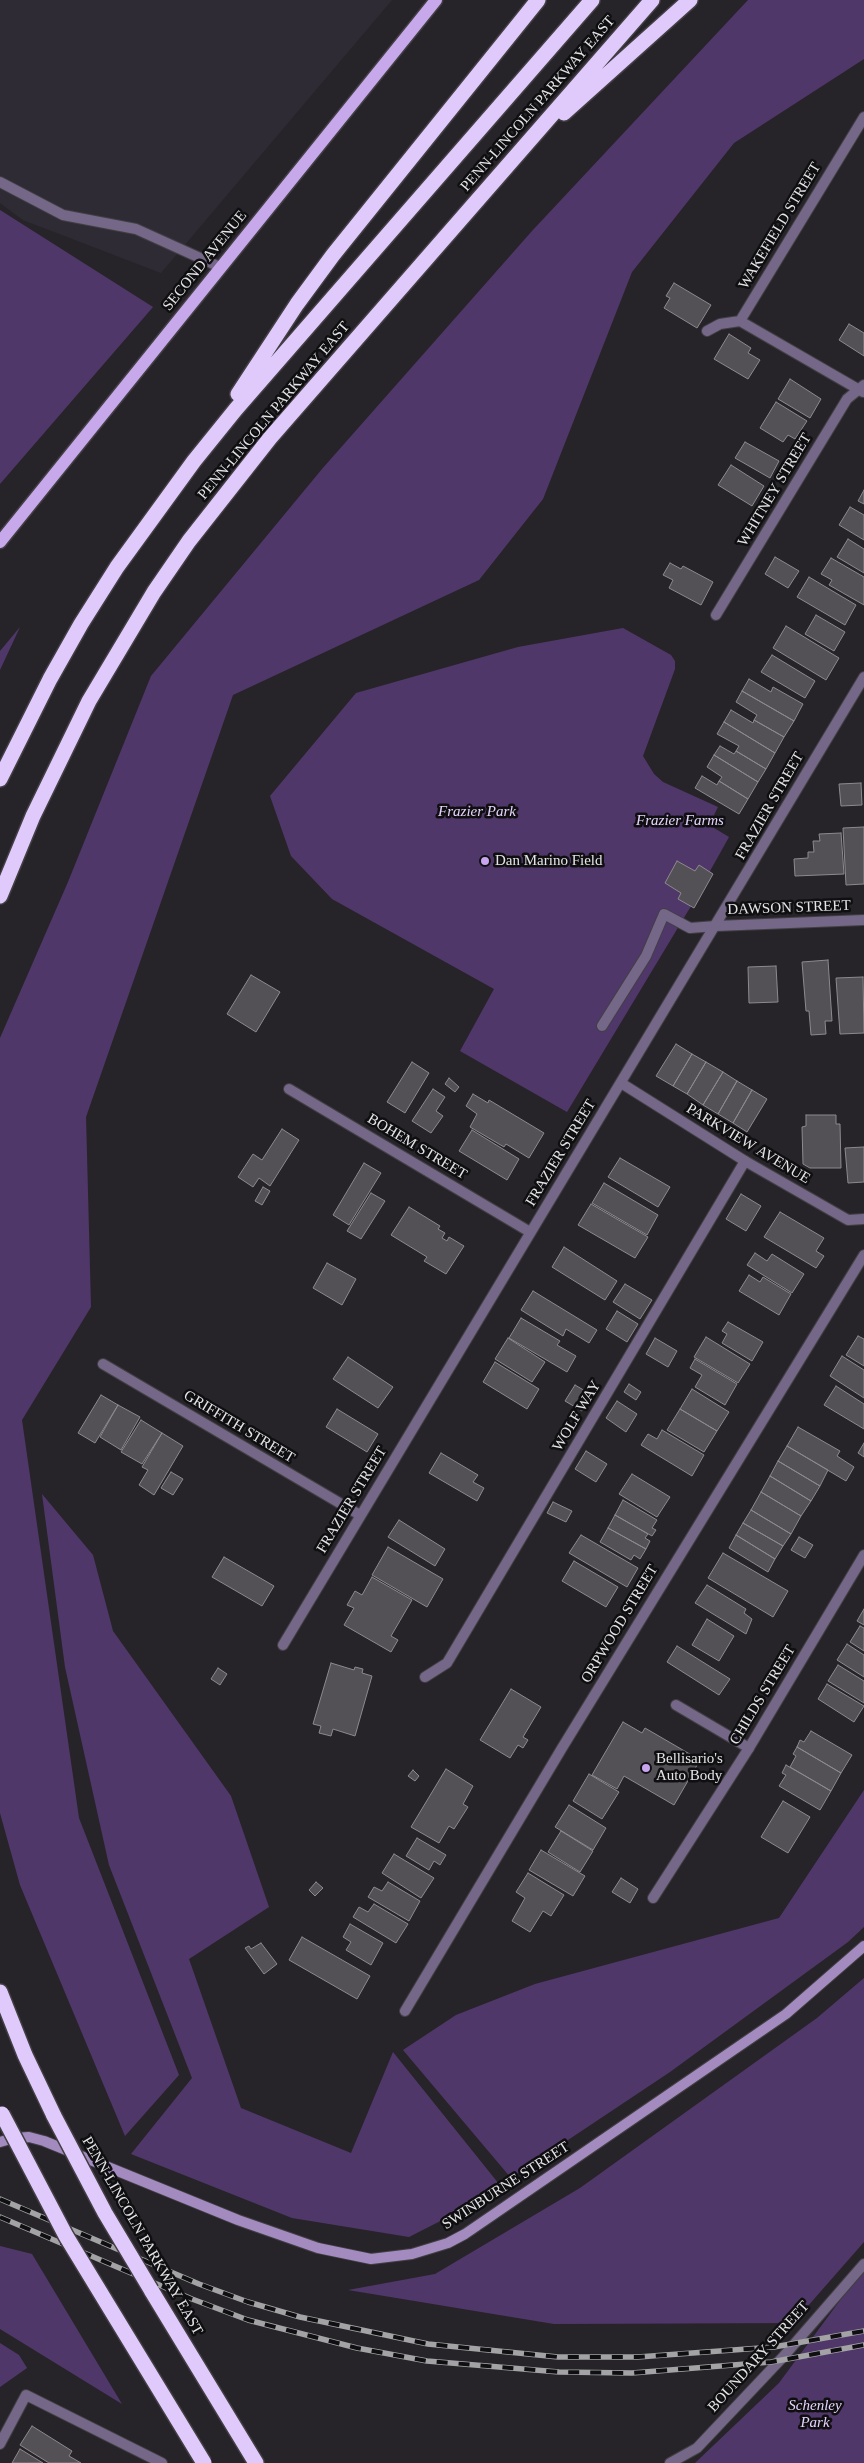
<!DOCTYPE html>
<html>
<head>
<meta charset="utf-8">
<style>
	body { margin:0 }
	canvas { display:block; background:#262429 }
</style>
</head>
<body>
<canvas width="864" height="2463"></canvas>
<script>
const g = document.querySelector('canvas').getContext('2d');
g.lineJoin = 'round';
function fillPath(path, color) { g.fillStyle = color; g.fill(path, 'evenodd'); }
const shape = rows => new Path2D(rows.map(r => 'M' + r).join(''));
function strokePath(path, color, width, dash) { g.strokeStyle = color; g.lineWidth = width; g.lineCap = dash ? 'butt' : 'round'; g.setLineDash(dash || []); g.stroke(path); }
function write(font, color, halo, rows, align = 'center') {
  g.font = font + ' "Times New Roman",serif'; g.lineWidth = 5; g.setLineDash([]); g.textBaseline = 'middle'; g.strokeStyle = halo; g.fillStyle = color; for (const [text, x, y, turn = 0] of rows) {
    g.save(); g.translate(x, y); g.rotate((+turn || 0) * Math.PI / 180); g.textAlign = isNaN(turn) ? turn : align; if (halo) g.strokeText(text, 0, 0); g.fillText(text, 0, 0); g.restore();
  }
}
const built = shape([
	[0,0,392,0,161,273,23,220,0,203]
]);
const green = shape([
	[748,0,864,0,864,59,734,143,632,272,543,499,479,580,233,695,86,1117,91,1307,22,1420,79,1818,179,2075,125,2136,20,1885,0,1813,0,1038,68,882,151,676,322,469,532,231],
	[0,210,153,307,0,484],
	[20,627,0,670,0,651],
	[623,628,671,655,675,661,675,669,643,756,654,774,663,782,718,807,709,825,729,837,710,871,713,874,688,911,567,1112,460,1051,494,989,332,899,291,856,270,796,356,693,518,647],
	[42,1494,93,1555,113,1631,231,1796,269,1907,189,1959,241,2108,351,2153,393,2052,503,2189,409,2237,292,2218,131,2154,192,2078,109,1865,65,1667],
	[864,1790,864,1927,848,1942,670,2072,511,2178,403,2050,456,2015,535,1984,779,1918],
	[864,1978,864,2242,793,2323,554,2324,348,2290,435,2274,580,2188,817,2018],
	[0,2246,32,2254,122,2404,0,2329],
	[864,2268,864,2463,695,2463,779,2383],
	[0,2343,19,2355,27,2368,0,2387]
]);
const building = shape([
	[674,283,711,305,697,328,664,308,670,298,666,296,674,283],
	[849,324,864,333,864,356,839,340,849,324],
	[729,334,751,348,748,353,760,360,748,379,714,359,729,334],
	[790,379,821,399,810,418,778,399,790,379],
	[776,402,807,421,795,439,788,435,783,442,760,428,776,402],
	[745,442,779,461,770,478,735,458,745,442],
	[731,465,764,486,752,506,718,485,731,465],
	[864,490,864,504,858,501,864,490],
	[850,507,864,515,864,540,839,525,850,507],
	[848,539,864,549,864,573,837,557,848,539],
	[775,557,799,571,788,588,765,574,775,557],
	[831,558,864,577,864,605,829,585,832,580,821,574,831,558],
	[670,563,681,569,683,566,713,582,701,605,669,588,673,580,663,575,670,563],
	[809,577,856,605,845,625,797,597,809,577],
	[816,615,845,632,834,651,805,634,816,615],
	[786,626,839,658,826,680,773,648,786,626],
	[772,655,815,681,805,698,761,672,772,655],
	[749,679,771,692,773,687,803,704,794,721,742,691,749,679],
	[742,691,794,721,784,737,754,720,757,715,736,702,742,691],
	[731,710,753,723,754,720,784,737,775,753,724,722,731,710],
	[724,722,775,753,766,769,736,751,739,746,717,734,724,722],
	[720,746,734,754,736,751,766,769,758,782,714,755,720,746],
	[714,755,758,782,748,799,719,781,722,777,707,767,714,755],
	[702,776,717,785,719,781,748,799,739,814,695,788,702,776],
	[861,783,862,805,841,806,839,784,861,783],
	[864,827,864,884,846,885,843,828,864,827],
	[841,833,844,874,795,876,794,859,808,858,808,852,814,852,813,841,820,841,819,834,841,833],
	[677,861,695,871,699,865,713,874,694,908,678,899,681,893,665,883,677,861],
	[828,960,832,1021,825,1021,826,1034,811,1035,809,1011,806,1011,802,962,828,960],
	[776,966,778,1002,749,1003,748,967,776,966],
	[251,975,280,992,256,1032,227,1014,251,975],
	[863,977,864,1033,840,1034,836,978,863,977],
	[676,1044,692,1054,673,1086,656,1076,676,1044],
	[692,1054,706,1062,687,1094,673,1086,692,1054],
	[412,1062,429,1073,405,1113,387,1102,412,1062],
	[706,1062,723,1072,703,1105,687,1094,706,1062],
	[723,1072,737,1081,718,1114,703,1105,723,1072],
	[449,1078,459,1087,455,1092,445,1084,449,1078],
	[737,1081,752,1090,733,1123,718,1114,737,1081],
	[433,1089,445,1097,436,1111,443,1116,431,1133,412,1121,433,1089],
	[752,1090,767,1099,747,1132,733,1123,752,1090],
	[473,1094,488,1103,489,1100,544,1133,529,1158,506,1144,504,1147,470,1127,477,1114,466,1106,473,1094],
	[806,1115,836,1115,836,1124,840,1124,841,1168,810,1168,803,1164,802,1127,806,1126,806,1115],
	[282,1129,299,1140,270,1186,259,1178,253,1187,238,1177,253,1154,262,1160,282,1129],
	[472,1130,519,1159,507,1180,459,1151,472,1130],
	[864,1147,864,1182,848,1183,845,1148,864,1147],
	[620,1158,670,1187,658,1207,608,1177,620,1158],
	[364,1163,381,1173,349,1225,333,1215,364,1163],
	[604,1183,658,1215,647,1235,592,1203,604,1183],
	[263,1187,270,1191,262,1205,255,1201,263,1187],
	[371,1193,385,1201,361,1239,347,1231,371,1193],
	[741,1194,761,1206,746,1231,726,1219,741,1194],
	[591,1204,648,1237,635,1258,578,1225,591,1204],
	[409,1207,440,1226,438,1229,445,1233,442,1238,447,1241,449,1237,464,1246,446,1274,424,1261,427,1257,391,1235,409,1207],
	[780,1212,824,1238,816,1251,824,1256,816,1268,764,1237,780,1212],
	[564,1247,617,1281,605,1300,552,1267,564,1247],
	[755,1253,767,1261,772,1254,804,1274,792,1293,747,1265,755,1253],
	[327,1263,356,1279,342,1305,313,1288,327,1263],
	[749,1275,760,1282,763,1277,791,1294,779,1315,739,1291,749,1275],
	[625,1284,652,1300,640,1319,613,1302,625,1284],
	[533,1291,597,1330,589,1343,566,1329,563,1336,521,1310,533,1291],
	[617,1311,638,1324,627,1342,606,1329,617,1311],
	[521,1318,560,1341,557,1345,576,1356,567,1372,509,1338,521,1318],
	[728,1322,763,1342,752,1361,722,1343,727,1334,722,1331,728,1322],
	[858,1336,864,1339,864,1366,846,1355,858,1336],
	[706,1337,750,1364,738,1383,694,1357,706,1337],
	[508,1338,545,1362,532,1382,495,1359,508,1338],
	[655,1338,677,1351,668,1367,646,1354,655,1338],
	[842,1356,864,1370,864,1398,830,1376,842,1356],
	[348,1357,393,1387,378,1408,333,1379,348,1357],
	[695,1359,737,1384,725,1405,695,1387,702,1375,690,1368,695,1359],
	[495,1362,539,1389,527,1409,483,1382,495,1362],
	[629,1384,641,1392,636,1400,624,1392,629,1384],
	[575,1385,592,1395,582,1411,565,1401,575,1385],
	[836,1386,864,1404,864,1429,824,1405,836,1386],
	[692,1389,729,1412,717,1431,680,1409,692,1389],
	[101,1395,118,1405,95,1443,78,1433,101,1395],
	[617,1401,637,1414,626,1432,606,1418,617,1401],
	[118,1405,140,1417,121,1450,100,1437,118,1405],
	[337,1409,378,1434,367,1452,326,1427,337,1409],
	[680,1409,717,1431,704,1452,667,1430,680,1409],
	[141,1420,162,1433,142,1464,121,1452,141,1420],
	[798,1427,840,1451,837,1456,854,1467,846,1481,787,1446,798,1427],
	[662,1430,704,1455,692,1476,641,1445,648,1434,657,1439,662,1430],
	[162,1433,183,1446,154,1495,139,1485,148,1470,142,1467,162,1433],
	[864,1443,864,1457,858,1453,864,1443],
	[787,1446,828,1470,820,1486,778,1461,787,1446],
	[586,1451,607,1464,596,1482,575,1469,586,1451],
	[441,1453,478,1475,473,1482,484,1488,477,1501,429,1473,441,1453],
	[778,1461,820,1486,811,1501,770,1476,778,1461],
	[171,1472,183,1479,173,1495,161,1488,171,1472],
	[632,1474,670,1497,657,1517,619,1494,632,1474],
	[770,1476,811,1501,801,1516,761,1492,770,1476],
	[761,1492,801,1516,791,1534,751,1510,761,1492],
	[623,1500,657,1520,652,1528,656,1530,652,1536,615,1515,623,1500],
	[553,1502,572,1511,566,1522,547,1513,553,1502],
	[751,1510,791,1534,783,1546,743,1523,751,1510],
	[615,1515,648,1534,645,1538,650,1541,646,1549,608,1528,615,1515],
	[399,1520,445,1549,435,1566,388,1537,399,1520],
	[743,1523,783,1546,775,1559,736,1535,743,1523],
	[608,1528,646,1549,640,1559,634,1555,631,1560,600,1542,608,1528],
	[581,1535,638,1568,627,1587,569,1553,581,1535],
	[736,1535,775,1559,768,1572,729,1548,736,1535],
	[799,1537,813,1545,805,1558,791,1550,799,1537],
	[388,1547,443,1579,427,1607,372,1575,388,1547],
	[723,1553,788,1591,773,1617,708,1578,723,1553],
	[224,1557,274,1586,262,1606,212,1577,224,1557],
	[574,1561,618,1587,606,1607,562,1581,574,1561],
	[372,1577,412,1600,391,1636,398,1640,391,1652,344,1625,354,1608,347,1605,355,1591,362,1595,372,1577],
	[707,1585,746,1609,744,1613,752,1619,746,1634,695,1603,707,1585],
	[864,1609,864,1625,857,1621,864,1609],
	[707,1619,734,1636,719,1661,692,1645,707,1619],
	[860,1626,864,1628,864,1651,850,1642,860,1626],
	[847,1644,864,1655,864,1677,837,1660,847,1644],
	[677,1646,730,1679,719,1695,667,1662,677,1646],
	[331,1663,354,1670,355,1667,363,1669,362,1673,372,1676,355,1736,333,1729,331,1736,319,1733,321,1726,313,1724,331,1663],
	[838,1665,864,1681,864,1703,828,1681,838,1665],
	[218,1668,227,1674,220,1685,211,1679,218,1668],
	[827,1684,864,1706,854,1722,818,1699,827,1684],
	[511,1689,541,1707,523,1737,528,1740,523,1748,518,1745,510,1758,480,1740,511,1689],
	[623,1722,642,1733,645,1728,700,1760,674,1805,624,1776,617,1789,592,1775,623,1722],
	[811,1731,852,1755,841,1773,797,1747,800,1740,804,1742,811,1731],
	[797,1747,841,1773,831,1791,790,1767,796,1756,793,1754,797,1747],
	[786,1765,831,1791,820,1810,779,1786,786,1775,782,1773,786,1765],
	[446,1769,473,1786,463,1804,468,1807,454,1829,449,1826,439,1843,411,1827,446,1769],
	[413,1770,419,1776,415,1781,408,1776,413,1770],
	[589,1774,619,1792,602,1819,573,1801,589,1774],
	[783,1801,810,1817,788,1853,761,1837,783,1801],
	[569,1805,606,1828,593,1850,555,1827,569,1805],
	[561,1831,593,1851,580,1872,548,1852,561,1831],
	[417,1838,446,1855,440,1865,434,1861,429,1870,406,1856,417,1838],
	[541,1850,585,1876,573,1896,529,1870,541,1850],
	[394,1854,434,1878,421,1898,382,1873,394,1854],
	[528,1873,564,1895,551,1916,543,1911,530,1932,512,1921,525,1898,516,1892,528,1873],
	[621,1878,638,1889,630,1903,612,1892,621,1878],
	[316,1882,323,1888,315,1896,309,1890,316,1882],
	[388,1882,420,1901,409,1921,368,1897,374,1887,382,1891,388,1882],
	[374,1904,408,1924,396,1943,353,1917,359,1907,368,1912,374,1904],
	[350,1924,383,1943,371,1965,346,1950,351,1942,343,1937,350,1924],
	[302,1937,370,1976,357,1999,289,1960,302,1937],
	[261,1943,277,1964,264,1974,245,1948,249,1946,251,1949,261,1943],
	[32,2426,72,2451,69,2456,81,2463,49,2463,20,2445,32,2426],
	[20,2449,43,2463,12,2463,20,2449]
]);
const lane = shape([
	[0,182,63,215,136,229,220,267],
	[602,1026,646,956,664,914,690,928,716,926],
	[425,1677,447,1663,745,1161],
	[676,1705,749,1748]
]);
const street = shape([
	[740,321,864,117],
	[740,321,863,392],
	[707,331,720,324,740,321],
	[716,615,847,399,864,385],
	[716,926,864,920],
	[621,1083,745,1161,848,1220,864,1219],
	[289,1089,530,1232],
	[103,1364,360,1515],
	[283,1645,864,677],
	[653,1898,749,1748,864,1555],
	[405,2011,562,1748,864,1255],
	[0,2444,26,2395,162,2463],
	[670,2463,697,2448,783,2357,864,2264]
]);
const secondary = shape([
	[0,2142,14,2138,29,2137,44,2141,238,2220,318,2248,371,2259,412,2254,448,2243,465,2234,786,2014,864,1946]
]);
const primary = shape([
	[0,542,436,0]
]);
const highway = shape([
	[564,113,690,0],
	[238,394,297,304,333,255,538,0],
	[0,779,50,679,81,624,117,567,194,461,236,409,592,0],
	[0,896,33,816,89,701,154,592,189,541,270,438,652,0],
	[0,1992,25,2055,54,2116],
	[151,2290,256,2463]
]);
const rail = shape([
	[0,2199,199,2284,248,2302,300,2317,428,2344,558,2357,638,2357,774,2347,864,2331],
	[0,2217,192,2299,248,2320,357,2348,427,2361,559,2372,632,2373,771,2362,864,2345]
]);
const highwayBridge = shape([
	[2,2114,66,2236,204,2463],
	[54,2116,105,2213,151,2290]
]);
const markers = [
	[485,861,5,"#c8a6ef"],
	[646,1768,5,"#c8a6ef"]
];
const streetNames = [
	["PENN-LINCOLN PARKWAY EAST",538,104,-49],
	["WAKEFIELD STREET",780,226,-59],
	["SECOND AVENUE",205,261,-51],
	["PENN-LINCOLN PARKWAY EAST",274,411,-50],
	["WHITNEY STREET",775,490,-59],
	["FRAZIER STREET",770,806,-60],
	["DAWSON STREET",789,908,-2],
	["PARKVIEW AVENUE",748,1144,31],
	["BOHEM STREET",417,1147,31],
	["FRAZIER STREET",561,1153,-59],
	["WOLF WAY",577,1416,-59],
	["GRIFFITH STREET",239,1427,31],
	["FRAZIER STREET",352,1500,-59],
	["ORPWOOD STREET",620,1624,-59],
	["CHILDS STREET",763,1695,-59],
	["SWINBURNE STREET",506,2186,-33],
	["PENN-LINCOLN PARKWAY EAST",142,2236,60],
	["BOUNDARY STREET",759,2357,-48]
];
const parkNames = [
	["Frazier Park",477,812],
	["Frazier Farms",680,821],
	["Schenley",815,2406],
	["Park",815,2423]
];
const poiNames = [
	["Dan Marino Field",495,861],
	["Bellisario's",656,1759],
	["Auto Body",656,1776]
];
fillPath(built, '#2f2b35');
fillPath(green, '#50376a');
fillPath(building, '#535156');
strokePath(building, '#8c898f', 1);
strokePath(lane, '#413f44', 12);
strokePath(street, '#413f44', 12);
strokePath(secondary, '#413f44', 12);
strokePath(primary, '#413f44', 15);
strokePath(highway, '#413f44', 18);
strokePath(lane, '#756787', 10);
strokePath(street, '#756787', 10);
strokePath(secondary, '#a38bc0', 10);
strokePath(primary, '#c7a8eb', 12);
strokePath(highway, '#e0cafb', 15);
strokePath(rail, '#a3a2a5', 5.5);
strokePath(rail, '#0f0e10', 4, [11]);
strokePath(highwayBridge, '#413f44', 18, []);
strokePath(highwayBridge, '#e0cafb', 15);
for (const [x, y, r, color] of markers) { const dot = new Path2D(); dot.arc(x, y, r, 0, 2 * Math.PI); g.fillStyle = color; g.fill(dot); strokePath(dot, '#0f0e10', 2); }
write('15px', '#e5e4e7', '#0f0e10', streetNames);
write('italic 15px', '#e6d4fd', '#0f0e10', parkNames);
write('15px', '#e5e4e7', '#0f0e10', poiNames, 'left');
</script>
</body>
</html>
